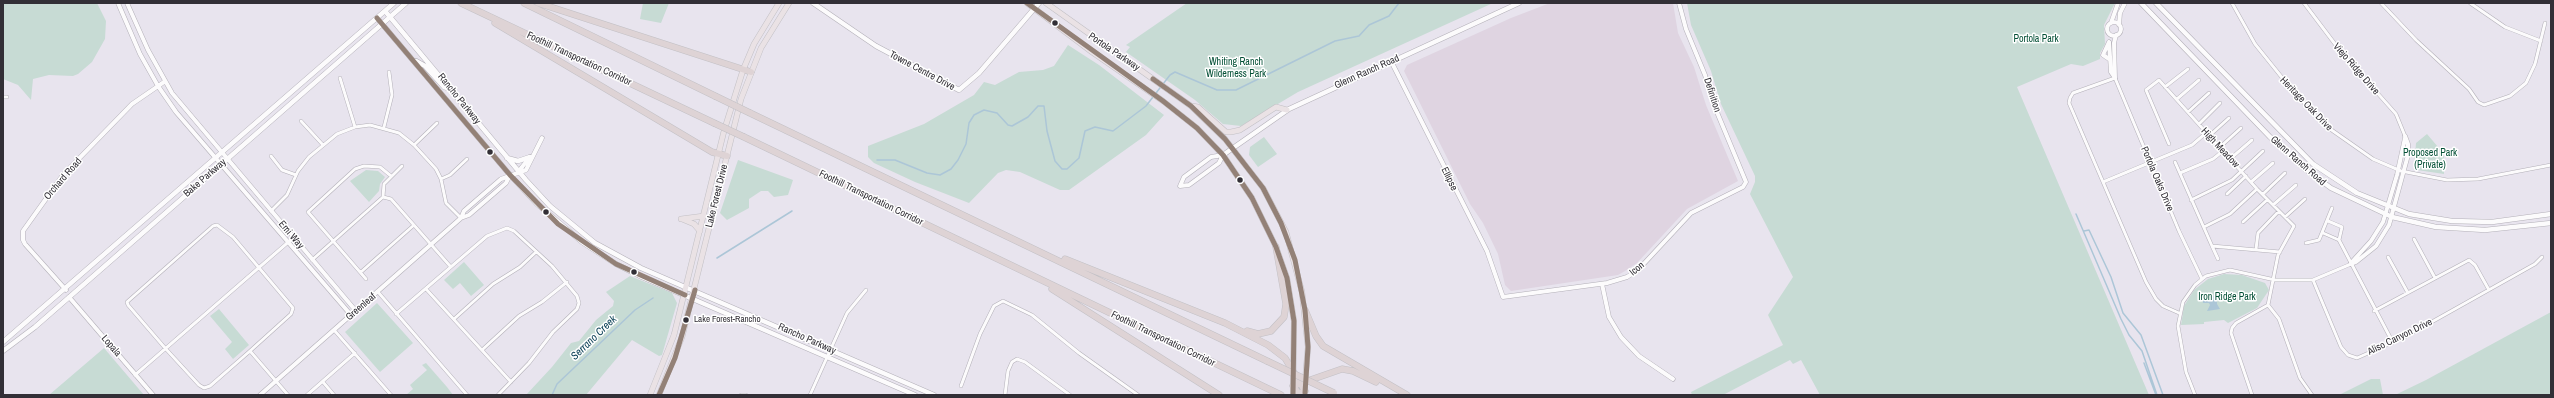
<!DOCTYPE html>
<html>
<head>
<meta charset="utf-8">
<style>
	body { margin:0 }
	#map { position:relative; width:2554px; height:398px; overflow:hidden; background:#e8e4ee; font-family:"Archivo Narrow",sans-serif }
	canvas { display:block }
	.frame { position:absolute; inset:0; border:4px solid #322f36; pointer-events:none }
</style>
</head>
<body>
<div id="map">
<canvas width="2554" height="398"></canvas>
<div class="frame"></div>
</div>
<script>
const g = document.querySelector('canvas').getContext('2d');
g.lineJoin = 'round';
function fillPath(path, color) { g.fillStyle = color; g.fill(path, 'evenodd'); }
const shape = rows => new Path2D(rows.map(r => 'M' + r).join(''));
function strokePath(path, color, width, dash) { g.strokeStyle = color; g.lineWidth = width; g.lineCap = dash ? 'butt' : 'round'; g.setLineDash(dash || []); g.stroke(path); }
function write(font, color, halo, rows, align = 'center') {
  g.font = font + ' "Archivo Narrow",sans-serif'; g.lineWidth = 3; g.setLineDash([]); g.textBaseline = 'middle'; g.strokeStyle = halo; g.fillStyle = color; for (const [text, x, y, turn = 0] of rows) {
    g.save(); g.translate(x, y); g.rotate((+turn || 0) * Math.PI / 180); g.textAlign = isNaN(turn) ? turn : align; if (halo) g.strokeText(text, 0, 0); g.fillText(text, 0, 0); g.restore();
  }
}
const industrial = shape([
	[1550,3,1673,3,1678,33,1694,67,1706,105,1738,181,1687,209,1637,263,1625,271,1618,275,1511,291,1505,285,1498,254,1483,223,1470,204,1404,71,1407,65,1511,18]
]);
const green = shape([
	[3,3,97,3,106,21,105,39,92,62,78,74,73,76,49,75,33,79,31,100,18,85,3,79],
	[643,3,669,3,661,23,640,19],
	[1187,3,1493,3,1298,92,1241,126,1223,124,1195,100,1126,52,1130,47,1126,45],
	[1687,3,2115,3,2104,25,2105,44,2100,53,2100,59,2083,66,2071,64,2017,87,2149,395,1820,395,1801,360,1793,364,1790,360,1723,395,1692,395,1691,392,1783,345,1768,315,1793,277,1750,194,1755,182,1755,176,1721,104,1711,71,1691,25],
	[1068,45,1099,65,1164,115,1146,135,1069,190,1060,190,1020,172,1006,170,998,173,969,203,915,182,874,163,868,157,868,146,924,124,974,95,984,82,995,85,1019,72,1043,70,1054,66],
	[2427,134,2444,154,2444,174,2417,170,2414,167,2416,143],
	[1264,137,1277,154,1258,167,1249,155,1250,147],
	[738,160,793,180,788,195,774,197,768,191,761,191,749,199,749,208,727,220,720,213],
	[366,170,378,171,385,177,380,184,379,191,369,202,350,181],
	[464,262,484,285,471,296,460,283,453,289,444,280],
	[2224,274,2242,275,2265,283,2269,290,2257,308,2228,323,2224,320,2204,322,2204,324,2181,325,2184,306,2194,290,2208,279],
	[630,276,672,293,677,303,662,355,659,356,632,340,586,395,526,395,552,367,571,343,579,341,596,320,613,306,614,301,606,292],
	[377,303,413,343,380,372,345,332],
	[219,309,249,345,233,359,225,349,232,342,210,316],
	[2551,312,2551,395,2395,395,2426,380],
	[104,348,144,395,49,395],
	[426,363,447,387,453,395,406,395,413,389,410,385,427,370,422,365],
	[2371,379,2380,379,2383,395,2339,395]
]);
const water = shape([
	[2217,295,2217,304,2220,309,2207,311,2210,305,2209,303,2203,303,2202,298]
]);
const stream = shape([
	[877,160,895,160,927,173,940,175,951,169,958,160,966,144,969,123,974,115,984,110,997,113,1008,125,1012,126,1028,117,1038,106,1044,106,1047,131,1055,161,1062,169,1067,169,1079,158,1085,131,1095,127,1113,131,1146,106,1170,75,1175,72,1217,90,1236,90,1335,41,1359,36,1369,25,1389,16,1399,3],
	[2076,214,2121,319,2129,335,2142,351,2157,395],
	[2084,231,2089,230,2111,277,2123,313,2141,335,2163,395],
	[717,258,792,211],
	[2144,363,2156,395],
	[552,395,557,384,635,310,653,298]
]);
const minor = shape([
	[2232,3,2255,44,2288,85,2323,124,2373,159,2401,171,2447,180,2478,179,2551,165],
	[2304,3,2341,52,2396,114,2405,136],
	[2381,3,2416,40,2469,89,2478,102,2484,105,2510,96,2526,83,2535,64,2545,23],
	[2470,3,2505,27,2541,41],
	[340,78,355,127],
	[2165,87,2188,69],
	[3,97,7,97],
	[2177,99,2199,80],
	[2188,112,2209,93],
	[301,121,323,145],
	[2199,124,2220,103],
	[384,127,392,95,389,72],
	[2209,136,2229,118],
	[2169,144,2146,90,2159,80,2257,189,2294,226,2278,255,2268,305,2236,323,2232,328,2231,333,2252,395],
	[414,145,437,123],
	[2220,147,2241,128],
	[271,156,282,170,296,175],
	[2230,159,2252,140],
	[2175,162,2212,246,2280,252],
	[2180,173,2213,159,2223,151],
	[441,179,450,175,467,159],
	[2103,182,2192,145,2206,133],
	[2251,182,2273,163],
	[2227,194,2246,176],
	[2263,194,2285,173],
	[383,197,391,199,450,266],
	[383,197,384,184,402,166],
	[2191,200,2232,180,2263,151],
	[2273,205,2296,185],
	[271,211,287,195,298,171,309,157,337,134,355,127,370,125,399,133,414,145,436,169,441,179,446,203,461,218],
	[2285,217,2305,199],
	[2328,221,2342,227,2339,240],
	[2243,222,2267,200],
	[217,225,233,237,293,308,291,314,250,351,210,386,204,388,199,385,165,348,128,305,127,302,213,226,217,225],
	[2204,227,2230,214,2257,189],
	[2323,233,2339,240,2392,341],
	[2414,239,2435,278],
	[2306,243,2319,240,2332,208],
	[2212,246,2218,259],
	[2256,249,2258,233,2279,211],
	[2388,257,2408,293],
	[312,260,383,197],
	[361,272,414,225],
	[366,279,308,212,355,169,364,166,380,167,391,176],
	[2313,280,2341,347,2348,355,2357,358,2405,337,2535,264,2542,257],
	[426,289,511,382],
	[378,292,467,395],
	[2268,305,2279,319,2300,378,2312,395],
	[2374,311,2469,260,2475,265,2489,290],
	[2179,313,2163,306,2156,299,2146,282,2069,103,2070,98,2073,93,2115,78,2179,231,2202,279],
	[396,314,487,236,507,228,514,231,552,266,577,296,579,303,577,309,553,332,529,363,498,395],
	[454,319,493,284,520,267,536,252],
	[334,330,391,395],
	[482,350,519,316,542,302,567,282],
	[250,351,288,395],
	[135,375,293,238],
	[323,382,334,395],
	[961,386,980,334,994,306,1003,301,1032,315,1079,353,1138,395],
	[307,395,355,353],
	[741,395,746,395],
	[810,395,847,313,866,290],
	[1005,395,1008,371,1012,362,1017,359,1025,362,1070,395],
	[2195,395,2186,372,2178,326,2183,302,2195,285,2206,276,2230,270,2275,280,2313,280,2351,264]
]);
const tertiary = shape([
	[118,3,140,54,158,86,176,112,351,315],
	[127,3,148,50,172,93,356,311],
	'2107 29a7 7 0 1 1 14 0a7 7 0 1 1-14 0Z',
	[2111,23,2118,3],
	[2119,25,2120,13,2125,3],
	[2109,42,2111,72,2115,78],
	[2109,42,2103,55,2109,59],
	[1391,61,1487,251,1503,297,1607,283,1627,277,1638,270,1691,213,1743,187,1746,182,1714,105,1705,75,1686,29,1679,3],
	[2115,78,2114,43,2116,35],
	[518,172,530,157],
	[1180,186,1184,177,1211,157,1223,155],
	[1180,186,1189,185,1219,163,1223,155],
	[461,218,464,211,501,179,526,170,542,138],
	[2351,263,2371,241,2383,222,2397,175,2405,138],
	[2351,264,2356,262,2376,246,2389,225,2408,155,2408,144,2405,136],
	[1602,284,1609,317,1621,337,1639,356,1673,379],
	[66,290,25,244,23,240,23,231,63,175,132,104,164,82],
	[69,297,153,395],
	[260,395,461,218,469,215,506,183,510,175]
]);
const secondary = shape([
	[813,3,876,46,959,90,979,73,1039,3],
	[2141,3,2270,137,2305,169,2331,188,2392,217,2436,227,2485,230,2551,223],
	[2156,3,2313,164,2357,193,2409,214,2452,221,2492,222,2551,214],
	[385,11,526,180,550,206,595,243,641,268,934,395],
	[377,18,510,175,537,204,582,242,616,264,642,277,915,395],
	[416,61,425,66,444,87,450,89],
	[1223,155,1289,109,1519,3],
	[507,158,518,161,530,157],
	[3,342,394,3],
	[3,351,35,327,406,3]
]);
const primary = shape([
	[1027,3,1092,52,1163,101,1197,128,1223,155,1252,198,1276,247,1287,278,1294,321,1293,395],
	[1046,3,1191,106,1225,139,1263,188,1286,232,1302,292,1308,347,1304,395],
	[1192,106,1198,107,1226,132,1231,132,1240,130,1276,107,1287,110],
	[681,219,704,216],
	[682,219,694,224,700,231],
	[650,395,674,335,724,131,743,70,754,44,779,3],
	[659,395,682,337,741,99,761,48,789,3]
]);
const motorway = shape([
	[461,3,714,123],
	[524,3,715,96],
	[538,3,751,72],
	[495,23,712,152,727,156],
	[750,113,1267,361],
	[744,137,1281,395],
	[1065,259,1225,323,1268,345,1285,358,1305,391,1296,395],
	[1052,289,1219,395],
	[1305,310,1316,336,1323,346,1407,395],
	[1247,331,1258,334,1271,331,1284,317,1286,304,1276,247],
	[1300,395,1293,386,1342,369,1353,371,1376,382]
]);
const motorwayBridge = shape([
	[715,96,750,113],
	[714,123,744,137],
	[1267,361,1334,393]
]);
const bus1 = shape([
	[1027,3,1163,101,1197,128,1223,155,1252,198,1276,247,1287,278,1294,321,1293,395],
	[377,18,510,175,558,224,616,264,685,295],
	[1153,79,1191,106,1225,139,1263,188,1281,223,1295,260,1305,310,1308,347,1305,393],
	[659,395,675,358,695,290]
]);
const markers = [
	[1055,23,3.5,"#322f36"],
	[490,152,3.5,"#322f36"],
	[1240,180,3.5,"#322f36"],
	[546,212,3.5,"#322f36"],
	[634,272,3.5,"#322f36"],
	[686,320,3.5,"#322f36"]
];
const busNames = [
	["Lake Forest-Rancho",694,320]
];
const parkNames = [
	["Portola Park",2036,39],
	["Whiting Ranch",1236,62],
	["Wilderness Park",1236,74],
	["Proposed Park",2430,153],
	["(Private)",2430,165],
	["Iron Ridge Park",2227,297]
];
const streetNames = [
	["Portola Parkway",1114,52,34],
	["Foothill Transportation Corridor",579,59,25],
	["Viejo Ridge Drive",2356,69,49],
	["Towne Centre Drive",922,71,28],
	["Glenn Ranch Road",1367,72,-24],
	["Definition",1712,95,72],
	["Rancho Parkway",459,99,51],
	["Heritage Oak Drive",2306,104,46],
	["High Meadow",2220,148,47],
	["Glenn Ranch Road",2298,161,41],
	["Bake Parkway",205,178,-41],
	["Orchard Road",63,179,-49],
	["Ellipse",1449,179,64],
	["Portola Oaks Drive",2157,179,67],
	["Lake Forest Drive",717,196,-76],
	["Foothill Transportation Corridor",871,198,26],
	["Emi Way",291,235,50],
	["Icon",1637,269,-39],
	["Greenleaf",361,307,-41],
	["Aliso Canyon Drive",2400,337,-26],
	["Rancho Parkway",807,339,24],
	["Foothill Transportation Corridor",1163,339,26],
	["Lopala",111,346,49]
];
const waterNames = [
	["Serrano Creek",594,338,-44]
];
fillPath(industrial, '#dfd4e1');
fillPath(green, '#c7dbd4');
fillPath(water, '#acc6d7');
strokePath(stream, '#acc6d7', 1.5);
strokePath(minor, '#b3b0b8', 4);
strokePath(tertiary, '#b3b0b8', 5);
strokePath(secondary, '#b3b0b8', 5.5);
strokePath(primary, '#c2c0c5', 6);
strokePath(motorway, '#c2c0c5', 7);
strokePath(minor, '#fcfbfc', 3);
strokePath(tertiary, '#fcfbfc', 4);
strokePath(secondary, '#fcfbfc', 4.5);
strokePath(primary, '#eae2e5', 5);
strokePath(motorway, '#ded3d5', 6);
strokePath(motorwayBridge, '#c2c0c5', 7, []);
strokePath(motorwayBridge, '#ded3d5', 6);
strokePath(bus1, '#938177', 5);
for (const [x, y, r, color] of markers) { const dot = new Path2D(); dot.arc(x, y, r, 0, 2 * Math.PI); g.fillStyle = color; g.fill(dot); strokePath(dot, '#fff', 1.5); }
write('9px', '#322f36', '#fff', busNames, 'left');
write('10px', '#034f35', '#fff', parkNames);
write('10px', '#322f36', '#fff', streetNames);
write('italic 11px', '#0e4358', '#fff', waterNames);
</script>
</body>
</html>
